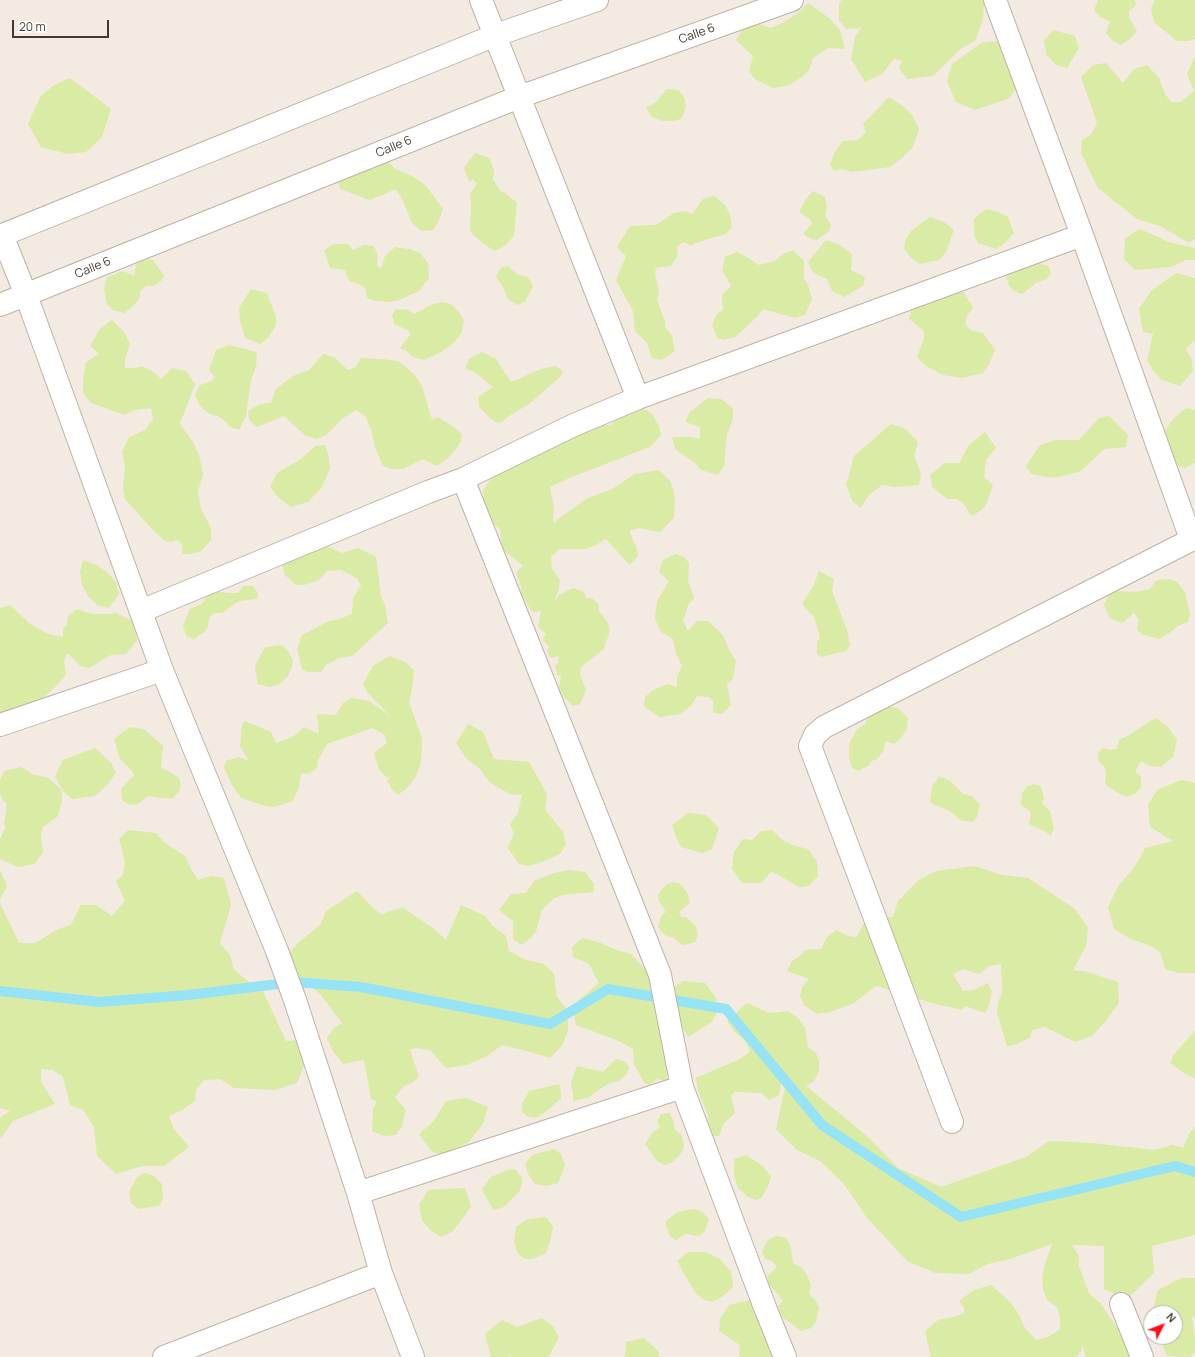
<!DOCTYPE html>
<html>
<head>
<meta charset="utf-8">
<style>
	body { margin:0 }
	#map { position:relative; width:1195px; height:1357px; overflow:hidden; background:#f3eae1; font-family:Manrope,sans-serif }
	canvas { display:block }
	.north { position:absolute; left:1143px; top:1305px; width:40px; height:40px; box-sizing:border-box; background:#fff; border:1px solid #b4b0ad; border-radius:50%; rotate:48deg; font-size:11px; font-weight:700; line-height:16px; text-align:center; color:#443932 }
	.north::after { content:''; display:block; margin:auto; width:14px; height:18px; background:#ff0c18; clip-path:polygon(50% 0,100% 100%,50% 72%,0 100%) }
	.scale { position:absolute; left:12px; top:20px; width:97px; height:18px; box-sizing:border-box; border:2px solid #443932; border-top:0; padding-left:5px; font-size:12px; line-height:14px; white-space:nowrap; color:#443932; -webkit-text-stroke:3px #fff; paint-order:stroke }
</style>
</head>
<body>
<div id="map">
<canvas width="1195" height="1357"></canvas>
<div class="north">N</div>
<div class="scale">20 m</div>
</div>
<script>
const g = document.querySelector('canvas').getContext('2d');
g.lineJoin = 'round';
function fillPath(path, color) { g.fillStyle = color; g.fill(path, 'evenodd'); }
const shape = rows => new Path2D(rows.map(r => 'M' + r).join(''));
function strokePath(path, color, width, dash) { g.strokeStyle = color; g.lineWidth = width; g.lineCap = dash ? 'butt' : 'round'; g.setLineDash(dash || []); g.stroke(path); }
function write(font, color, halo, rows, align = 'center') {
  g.font = font + ' Manrope,sans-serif'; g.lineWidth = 3.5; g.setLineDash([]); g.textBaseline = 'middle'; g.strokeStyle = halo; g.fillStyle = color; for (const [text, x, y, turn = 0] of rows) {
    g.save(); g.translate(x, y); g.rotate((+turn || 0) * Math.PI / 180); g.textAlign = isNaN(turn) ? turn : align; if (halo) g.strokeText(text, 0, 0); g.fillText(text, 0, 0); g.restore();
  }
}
const green = shape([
	[842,0,983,0,984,3,983,20,979,29,976,40,962,48,933,76,907,79,899,68,902,61,894,59,882,74,865,82,851,59,855,37,861,28,846,29,839,20,839,4],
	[1098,0,1135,0,1136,5,1129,11,1129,18,1137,31,1130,39,1121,45,1113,41,1106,33,1108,26,1111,22,1100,17,1094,10],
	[1155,0,1195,0,1195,39,1188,41,1177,41,1154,22,1151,8],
	[808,3,829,18,840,30,845,49,828,48,813,58,809,70,802,77,789,85,773,88,755,79,749,71,753,56,736,40,744,27,759,24,771,28,782,23,797,14],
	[1053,30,1075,36,1079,48,1067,68,1056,65,1046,54,1044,41],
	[998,41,1017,75,1016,89,1008,99,975,110,956,102,947,81,952,64,981,43],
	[1195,56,1195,238,1189,243,1160,226,1137,219,1098,188,1081,153,1082,140,1091,135,1097,123,1081,77,1093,65,1106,63,1123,83,1134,69,1147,65,1159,78,1165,94,1171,102,1181,102,1194,91,1187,74],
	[70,78,111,109,102,137,86,152,68,154,41,147,28,124,40,97,54,85],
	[667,89,679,90,685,99,686,108,681,119,673,121,663,121,652,117,646,108,656,102],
	[889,97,904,107,912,115,919,129,913,147,902,158,890,167,852,172,842,169,834,171,830,164,835,152,843,141,858,140,866,132,863,124],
	[475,153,489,158,494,170,493,179,500,191,505,193,517,203,514,236,503,247,494,251,483,243,472,234,470,229,471,206,470,194,477,184,474,180,469,181,464,168],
	[387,160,395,169,414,177,426,186,443,209,439,220,433,230,421,231,412,223,404,203,396,189,370,200,340,189,337,178],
	[813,191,825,197,827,208,825,216,831,225,829,231,817,240,811,239,803,234,812,223,811,220,799,212,806,199],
	[714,196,725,205,730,215,732,227,726,234,708,239,691,245,683,242,677,247,678,255,671,266,656,268,655,273,659,292,657,299,665,322,665,327,672,336,675,351,662,360,652,358,647,343,635,331,633,311,616,280,626,256,617,247,630,226,656,225,674,213,686,211,692,214,703,199],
	[986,209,998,212,1008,217,1014,233,1005,243,996,249,978,243,974,235,974,219],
	[930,217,944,222,954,230,946,252,939,260,920,264,911,258,904,248,906,239,911,231],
	[1140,229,1169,242,1195,248,1195,260,1186,260,1171,267,1135,270,1124,259,1125,238],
	[826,240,838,244,852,254,851,270,865,277,863,286,844,297,832,291,827,279,819,276,812,271,808,262],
	[334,244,348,244,353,250,364,245,374,246,378,256,377,266,381,269,385,256,395,247,409,249,420,253,428,263,429,278,419,291,399,300,388,302,376,301,367,298,365,288,359,284,349,281,345,270,330,268,324,250],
	[792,250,804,261,804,278,808,285,812,299,805,315,795,318,763,309,759,315,735,337,724,340,717,338,712,325,717,314,723,310,722,295,731,286,722,270,725,257,737,252,750,259,759,265,775,261,783,254],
	[141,258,153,260,164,275,162,280,154,286,146,286,140,291,139,299,132,307,124,313,113,310,107,304,104,289,107,277,123,271,134,276,136,266],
	[1033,262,1049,266,1051,274,1047,279,1036,283,1022,294,1014,291,1009,286,1006,276,1014,266],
	[508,266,518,275,528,277,533,286,525,302,517,305,508,299,502,285,496,277,501,268],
	[1176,273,1195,278,1195,340,1186,349,1192,360,1193,371,1180,386,1162,380,1154,372,1147,360,1153,334,1143,332,1139,309,1152,290],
	[950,287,964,293,973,307,967,316,965,324,970,330,983,333,995,350,988,366,983,373,962,378,943,375,926,366,917,357,924,338,924,331,909,319,915,297],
	[251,289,267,293,276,317,276,325,268,338,260,344,245,338,240,321,239,308],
	[442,302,451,304,459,312,464,321,462,332,455,342,441,352,424,360,413,357,407,351,400,348,411,334,408,330,394,324,392,314,397,309,408,310,414,314,431,305],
	[112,320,124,332,130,344,125,359,125,368,135,368,142,366,155,373,161,379,172,368,186,371,195,384,180,424,193,442,199,455,203,474,198,491,201,509,211,528,211,540,201,551,191,554,182,554,182,545,178,540,171,542,165,541,152,529,125,499,123,489,125,467,122,452,129,437,145,430,153,419,151,408,134,410,125,415,91,403,83,393,83,379,86,362,99,354,90,346,99,330],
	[229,345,257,352,256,366,251,380,246,416,239,430,230,427,225,421,218,416,212,415,203,409,199,404,195,395,200,385,212,381,215,377,209,370,216,350],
	[482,352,496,359,511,382,541,369,555,366,563,371,561,376,529,404,512,414,500,423,496,422,491,419,479,407,478,397,493,387,476,373,465,368,469,359],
	[323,354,334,357,348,370,356,367,361,358,383,359,398,361,414,374,422,386,432,420,438,417,452,426,462,434,461,442,449,457,437,466,423,459,403,469,392,469,383,466,375,447,371,429,365,416,356,410,343,418,326,435,317,439,306,436,284,416,257,427,249,420,248,411,260,404,271,403,276,389,293,376,309,370],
	[708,398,721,399,733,408,733,419,727,435,726,443,724,466,718,475,701,470,694,462,676,450,672,437,690,437,700,439,700,427,685,422,690,412],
	[641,407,652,414,659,426,661,435,650,447,574,476,550,487,554,508,553,523,586,499,612,489,635,474,659,470,671,482,675,497,674,518,660,532,640,528,629,531,637,549,638,556,630,565,606,539,594,546,586,549,560,549,551,557,552,569,560,580,559,589,553,603,559,595,573,588,584,592,586,598,592,598,599,605,599,611,608,623,610,631,607,639,604,649,581,667,580,674,586,690,580,704,573,706,564,697,559,688,561,676,557,675,555,666,558,663,559,656,551,658,547,652,549,646,542,640,546,634,538,627,541,611,536,612,532,611,521,595,521,586,516,572,523,566,502,549,500,529,495,525,484,505,483,491,498,467,597,425,610,425,613,423,612,414],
	[1186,408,1195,410,1195,463,1185,468,1175,465,1165,437,1166,429,1174,418],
	[1109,416,1128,435,1126,447,1104,449,1081,471,1054,478,1031,474,1026,466,1040,445,1055,440,1079,440,1099,418],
	[891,424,906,429,918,442,914,456,921,474,919,485,896,487,882,485,868,496,861,508,853,502,846,485,854,456],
	[985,432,996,448,986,460,984,477,993,485,985,507,973,516,969,513,965,505,957,499,947,499,938,492,932,486,930,475,945,463,959,463,969,445],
	[325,445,329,457,330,468,322,487,308,502,291,507,279,498,270,487,277,473,301,459,315,446],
	[295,541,327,546,342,553,358,548,376,557,381,596,385,605,388,623,352,656,339,658,326,665,321,672,307,672,302,669,297,649,302,635,327,622,339,619,352,614,353,598,361,585,357,578,341,570,327,571,319,580,304,585,296,585,285,575,278,551],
	[676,554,684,557,689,563,688,581,694,598,688,605,683,621,688,631,697,621,708,621,723,635,729,650,736,661,733,679,727,684,731,705,722,714,713,713,713,702,709,697,697,696,691,706,680,714,659,717,644,706,645,697,653,690,668,684,677,687,677,677,682,666,676,654,673,639,661,632,655,618,657,601,669,581,659,572,663,560],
	[83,560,97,565,107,572,116,582,119,594,109,608,97,605,88,596,82,585,80,572],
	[819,571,834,579,832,591,847,630,850,645,846,651,821,657,817,654,817,642,820,638,814,617,802,604,813,587],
	[1170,579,1177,582,1185,592,1190,614,1188,622,1178,626,1168,634,1159,639,1143,635,1137,630,1139,620,1134,613,1122,623,1110,618,1104,605,1109,594,1117,591,1136,592,1150,589,1157,580],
	[243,586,253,586,258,593,257,599,239,601,222,613,213,613,209,619,208,627,204,632,194,639,187,637,183,626,190,609,203,603,206,597,214,591,229,593,238,593],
	[10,605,30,624,48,634,63,637,63,630,67,624,68,616,77,609,92,614,111,614,116,613,132,621,137,640,126,654,111,655,89,668,80,666,68,653,64,661,66,675,53,689,22,717,11,717,0,712,0,608],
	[282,645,288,651,293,661,292,667,288,676,278,685,269,687,258,684,255,670,256,664,265,647],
	[390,656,405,662,414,670,413,683,409,702,422,739,421,763,416,776,407,788,398,795,392,790,387,781,391,776,387,778,379,769,374,753,387,743,385,735,372,728,327,744,318,760,317,768,309,774,301,773,299,787,293,801,274,807,265,806,241,798,232,785,224,768,226,761,238,757,249,761,240,746,242,725,245,721,271,732,276,743,294,736,304,727,319,734,317,714,336,715,343,703,352,698,369,701,390,716,367,692,363,684,373,666],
	[887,706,898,708,908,718,907,729,901,738,894,744,885,741,884,750,877,759,872,761,868,766,858,771,851,767,849,757,849,744,857,729,865,724,871,712],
	[1156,718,1168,727,1177,740,1173,757,1161,767,1150,766,1141,761,1135,772,1141,776,1141,787,1136,793,1127,797,1118,793,1105,784,1106,774,1104,765,1103,766,1098,760,1098,754,1102,748,1110,750,1117,749,1119,740,1131,734,1141,727],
	[468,724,483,732,494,759,529,762,547,794,545,810,563,832,566,844,560,854,542,862,528,866,519,864,508,848,514,833,510,824,518,813,522,795,510,794,490,783,480,769,466,758,456,743],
	[130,727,144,729,163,746,161,768,170,772,178,777,181,784,179,791,172,799,160,798,148,796,138,804,130,805,122,800,121,789,134,775,132,771,120,759,114,739],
	[95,748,111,763,116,773,108,784,95,796,72,799,64,792,55,777,63,760],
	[21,767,34,775,47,777,61,789,62,800,58,816,43,827,41,835,43,852,35,864,18,867,0,859,0,839,6,827,4,824,7,804,2,799,0,793,0,780,4,771],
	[939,776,950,781,963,794,972,796,980,805,977,817,973,822,960,820,950,811,930,803,932,787],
	[1181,780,1195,783,1195,973,1179,973,1165,969,1160,952,1148,945,1131,939,1114,929,1108,907,1119,885,1134,868,1145,848,1173,841,1150,827,1148,805,1157,790],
	[1034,784,1041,786,1044,798,1042,803,1050,811,1054,829,1050,836,1046,832,1029,824,1031,812,1021,805,1022,793,1028,786],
	[688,813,706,815,719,828,712,849,702,853,681,847,676,837,672,825],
	[128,830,156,833,165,843,185,856,191,869,198,880,211,876,224,878,231,905,220,943,230,955,234,970,252,984,263,991,286,1041,305,1040,304,1066,297,1083,275,1090,234,1088,220,1079,204,1080,196,1090,195,1101,182,1110,169,1116,174,1129,189,1147,164,1166,142,1166,116,1174,97,1156,94,1127,83,1110,70,1105,63,1077,53,1070,41,1069,41,1082,55,1104,13,1121,0,1139,0,1118,10,1111,0,1108,0,903,19,943,35,943,58,929,71,925,81,905,96,905,112,916,125,901,116,881,123,875,125,862,119,839],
	[772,830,781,839,792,845,808,849,817,862,818,876,808,886,799,887,778,875,771,872,761,883,742,883,732,869,734,852,743,839,752,840,761,831],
	[975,866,1002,875,1028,878,1075,909,1088,928,1086,946,1073,970,1087,972,1118,982,1119,1003,1104,1023,1092,1036,1075,1042,1045,1027,1032,1030,1030,1038,1014,1045,1007,1046,997,1013,998,1002,1002,993,1001,964,989,966,979,974,963,969,953,974,963,991,974,990,988,983,992,992,988,1008,985,1013,965,1006,961,1010,951,1007,939,1005,876,986,854,1003,830,1012,817,1014,804,1005,800,996,802,987,809,979,787,971,792,961,800,956,805,950,821,949,827,937,836,930,848,936,857,937,866,919,893,917,898,901,919,880,936,871],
	[0,870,7,886,0,900],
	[569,870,585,872,594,884,594,892,563,895,554,898,542,910,536,931,531,938,523,944,520,944,513,939,513,921,499,910,511,894,526,893,534,881,554,873],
	[674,882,679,883,687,892,690,903,679,912,681,917,686,917,696,926,698,935,695,942,688,944,682,945,674,938,665,935,659,929,658,925,662,915,666,912,659,901,658,894,667,884],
	[357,891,373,908,382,915,390,911,403,908,433,928,446,940,461,905,485,916,493,926,506,936,509,951,524,959,544,964,554,974,557,997,568,1011,568,1030,562,1046,550,1058,523,1050,502,1045,487,1056,467,1065,446,1068,430,1050,416,1048,410,1049,419,1077,412,1083,404,1086,395,1097,406,1110,402,1126,396,1135,384,1136,372,1131,373,1109,377,1101,371,1099,364,1060,343,1064,333,1051,327,1038,334,1028,342,1023,320,994,295,973,286,968,290,952,298,943,320,925,326,911],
	[582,938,601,943,617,950,631,954,647,971,653,983,667,1067,667,1081,657,1079,648,1086,643,1081,634,1064,633,1049,619,1041,576,1025,572,1006,599,983,589,964,573,957,572,947],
	[683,981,705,983,716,998,717,1012,712,1022,688,1037,675,1014,670,990],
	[747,1003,769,1013,788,1011,798,1018,805,1028,808,1047,816,1053,819,1061,819,1071,814,1081,806,1086,867,1136,898,1168,941,1187,1026,1157,1049,1141,1092,1143,1155,1150,1173,1145,1183,1148,1189,1134,1195,1127,1195,1235,1152,1246,1154,1273,1129,1297,1116,1294,1104,1289,1104,1246,1072,1245,1079,1256,1079,1266,1089,1293,1101,1304,1128,1344,1130,1357,1086,1357,1082,1343,1082,1349,1077,1357,931,1357,925,1331,938,1320,953,1317,964,1313,964,1308,959,1301,974,1290,991,1285,1010,1302,1018,1313,1025,1328,1036,1340,1046,1338,1060,1330,1060,1319,1057,1307,1047,1300,1043,1289,1042,1277,1045,1264,1052,1244,1010,1259,988,1264,969,1274,935,1273,907,1261,868,1219,844,1184,820,1161,797,1150,776,1129,786,1083,782,1082,779,1095,769,1100,762,1093,734,1092,731,1096,735,1113,724,1123,719,1136,710,1136,708,1115,698,1091,696,1078,742,1058,750,1051,745,1041,734,1031,727,1021],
	[1195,1031,1195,1078,1184,1073,1170,1063,1174,1054],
	[616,1059,624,1061,629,1066,627,1074,619,1081,610,1083,595,1092,590,1097,573,1101,573,1093,571,1082,577,1066,603,1072],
	[559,1084,561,1092,561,1098,548,1110,536,1118,528,1117,522,1112,522,1104,529,1091],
	[466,1098,488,1107,483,1124,468,1143,441,1155,431,1151,419,1134,433,1122,446,1101],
	[669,1113,673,1120,675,1130,681,1134,684,1146,681,1154,671,1163,665,1165,657,1161,645,1144,652,1133,660,1127,657,1122,661,1114],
	[554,1149,561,1154,565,1165,558,1183,547,1186,535,1184,529,1176,525,1164,532,1155],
	[746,1155,763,1166,771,1177,768,1186,761,1198,757,1200,748,1197,738,1188,734,1176,734,1159],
	[515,1169,522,1178,522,1184,519,1192,504,1207,493,1210,482,1189,491,1177,508,1170],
	[144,1173,154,1176,162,1184,163,1199,159,1206,138,1209,131,1203,129,1192,137,1177],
	[465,1188,471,1206,463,1218,452,1232,441,1237,429,1229,422,1220,419,1205,428,1190],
	[694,1209,702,1212,709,1219,705,1231,699,1236,686,1234,676,1240,670,1236,665,1222,677,1212],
	[546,1217,553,1227,550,1243,545,1254,532,1259,525,1259,518,1254,514,1243,516,1227,528,1219],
	[776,1236,786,1238,791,1248,793,1263,801,1267,807,1275,811,1285,809,1294,816,1301,819,1308,816,1322,811,1328,801,1331,782,1317,778,1306,783,1301,769,1284,767,1276,777,1267,772,1261,765,1259,762,1251,768,1240],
	[688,1252,705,1252,720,1259,731,1272,733,1287,722,1297,712,1302,705,1300,696,1294,677,1261],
	[1181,1278,1195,1278,1195,1315,1192,1318,1195,1337,1195,1352,1190,1357,1167,1356,1159,1337,1175,1337,1175,1313,1152,1313,1158,1290],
	[754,1299,781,1357,739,1357,740,1345,719,1331,720,1319,729,1305],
	[542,1318,553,1326,559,1338,548,1357,511,1357,509,1354,508,1357,491,1357,485,1334,502,1320,517,1327],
	[644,1338,658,1351,659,1357,625,1357,626,1342]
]);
const stream = shape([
	[0,991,99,1002,189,995,294,982,361,987,550,1024,608,989,726,1009,822,1125,961,1217,1175,1166,1195,1172]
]);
const minor = shape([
	[481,0,638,398],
	[995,0,1082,235,1191,539],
	[2,235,26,295,162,670,277,951,295,1000,358,1193,381,1273,413,1357],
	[0,236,496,35,597,0],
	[0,305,519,97,792,0],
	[463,479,660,975,682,1087,766,1310,785,1357],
	[141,611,428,492,463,479,574,425,638,398,1082,235],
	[0,725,162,670],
	[952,1122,810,746,815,735,824,727,1195,538],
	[358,1193,682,1087],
	[1121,1304,1142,1357],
	[164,1357,381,1273]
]);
const streetNames = [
	["Calle 6",697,34,-20],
	["Calle 6",394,147,-22],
	["Calle 6",93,268,-22]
];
fillPath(green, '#daeba5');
strokePath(stream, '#97e3f6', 10);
strokePath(minor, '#c1b2a6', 24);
strokePath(minor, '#fff', 22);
write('12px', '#443932', '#fff', streetNames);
</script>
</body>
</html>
